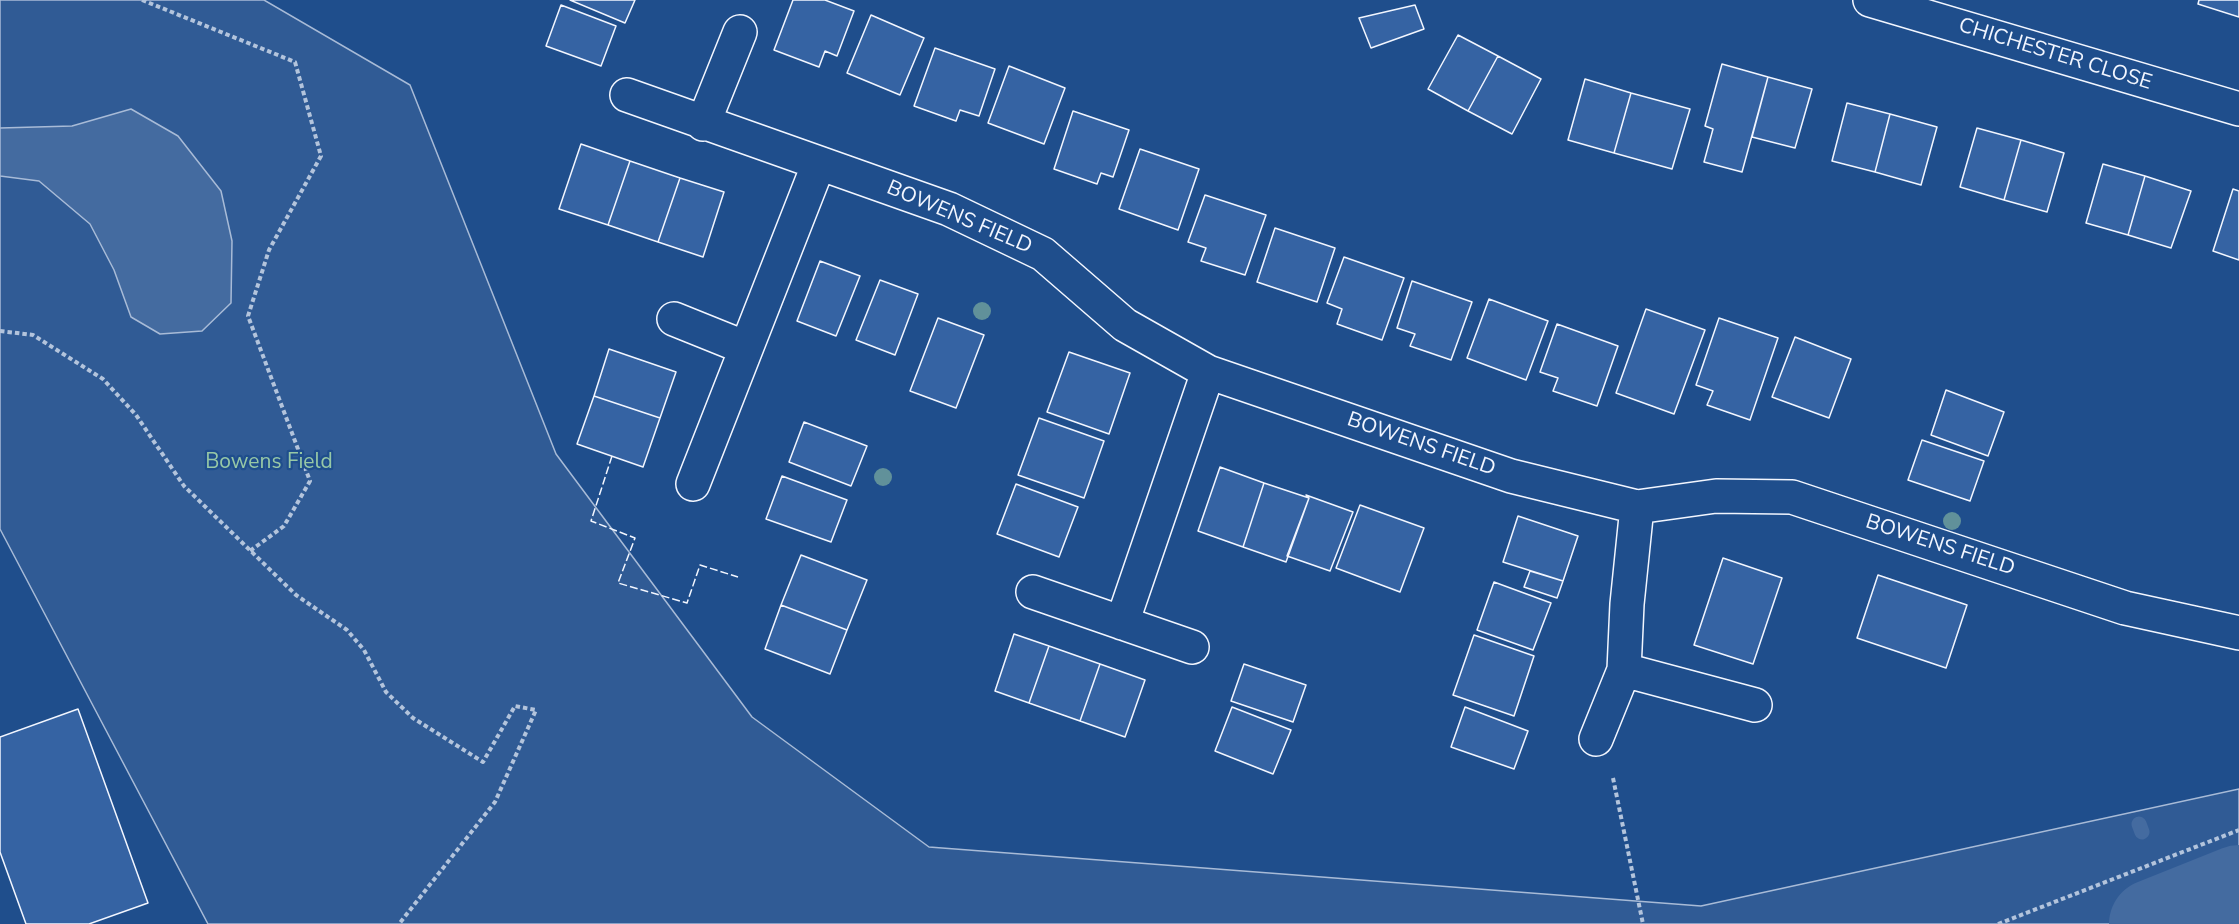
<!DOCTYPE html>
<html>
<head>
<meta charset="utf-8">
<style>
	body { margin:0 }
	canvas { display:block; background:#1f4e8c }
</style>
</head>
<body>
<canvas width="2239" height="924"></canvas>
<script>
const g = document.querySelector('canvas').getContext('2d');
g.lineJoin = 'round';
function fillPath(path, color) { g.fillStyle = color; g.fill(path, 'evenodd'); }
const shape = rows => new Path2D(rows.map(r => 'M' + r).join(''));
function strokePath(path, color, width, dash) { g.strokeStyle = color; g.lineWidth = width; g.lineCap = dash ? 'butt' : 'round'; g.setLineDash(dash || []); g.stroke(path); }
function write(font, color, halo, rows, align = 'center') {
  g.font = font + ' "Nunito Sans",sans-serif'; g.lineWidth = 4.5; g.setLineDash([]); g.textBaseline = 'middle'; g.strokeStyle = halo; g.fillStyle = color; for (const [text, x, y, turn = 0] of rows) {
    g.save(); g.translate(x, y); g.rotate((+turn || 0) * Math.PI / 180); g.textAlign = isNaN(turn) ? turn : align; if (halo) g.strokeText(text, 0, 0); g.fillText(text, 0, 0); g.restore();
  }
}
const built = shape([
	[0,0,264,0,410,85,556,454,752,717,929,847,1701,906,2239,789,2239,924,208,924,0,529,0,0]
]);
const water = shape([
	[131,109,178,136,221,191,232,241,231,303,202,331,160,334,131,317,114,270,90,224,39,181,0,176,0,128,72,126,131,109]
]);
const stream = shape([
	[2139,824,2142,832],
	[2169,893,2178,915]
]);
const river = shape([
	[2154,924,2239,890]
]);
const building = shape([
	[570,0,635,0,625,23,570,0],
	[793,0,825,0,854,11,837,56,825,51,819,67,774,50,793,0],
	[2199,0,2239,0,2239,17,2198,4,2199,0],
	[561,5,616,26,601,66,546,46,561,5],
	[1415,5,1424,29,1371,48,1359,18,1415,5],
	[871,15,924,38,900,95,847,73,871,15],
	[1458,35,1498,56,1468,111,1428,89,1458,35],
	[935,48,995,69,979,116,960,110,956,121,914,106,935,48],
	[1498,56,1541,79,1512,134,1468,111,1498,56],
	[1722,64,1768,77,1742,172,1704,162,1713,129,1705,126,1722,64],
	[1009,66,1065,88,1044,144,988,123,1009,66],
	[1768,77,1812,89,1795,148,1752,137,1768,77],
	[1585,79,1631,93,1614,153,1568,140,1585,79],
	[1631,93,1690,109,1672,169,1614,153,1631,93],
	[1847,103,1890,114,1875,172,1832,161,1847,103],
	[1073,111,1129,130,1113,177,1101,173,1097,184,1054,169,1073,111],
	[1890,114,1937,127,1921,185,1875,172,1890,114],
	[1977,128,2021,140,2004,200,1960,187,1977,128],
	[2021,140,2064,153,2047,212,2004,200,2021,140],
	[581,144,630,161,608,225,559,209,581,144],
	[1140,149,1199,169,1178,230,1119,209,1140,149],
	[630,161,680,178,658,242,608,225,630,161],
	[2103,164,2145,176,2128,235,2086,223,2103,164],
	[2145,176,2191,191,2171,248,2128,235,2145,176],
	[680,178,724,192,703,257,658,242,680,178],
	[2233,189,2239,191,2239,260,2213,251,2233,189],
	[1205,195,1266,215,1245,275,1201,261,1206,248,1188,242,1205,195],
	[1275,228,1335,248,1317,302,1257,282,1275,228],
	[1344,257,1404,278,1382,340,1337,324,1342,309,1327,303,1344,257],
	[820,261,860,276,836,336,797,321,820,261],
	[880,280,918,294,895,355,856,340,880,280],
	[1412,281,1472,302,1451,360,1410,346,1415,334,1397,328,1412,281],
	[1489,299,1548,321,1526,380,1467,358,1489,299],
	[1646,309,1705,330,1674,414,1616,393,1646,309],
	[938,318,984,335,956,408,910,391,938,318],
	[1719,318,1778,338,1750,420,1707,405,1713,391,1696,385,1719,318],
	[1557,324,1618,346,1597,406,1553,391,1558,378,1540,372,1557,324],
	[1795,337,1851,359,1829,418,1772,397,1795,337],
	[609,349,676,372,660,418,594,396,609,349],
	[1069,352,1130,373,1109,434,1047,412,1069,352],
	[1946,390,2004,412,1988,456,1931,435,1946,390],
	[594,396,660,418,643,467,577,444,594,396],
	[1039,418,1104,441,1084,498,1018,475,1039,418],
	[804,422,867,446,851,486,789,462,804,422],
	[1922,440,1984,461,1970,501,1908,480,1922,440],
	[1220,467,1264,483,1243,547,1198,531,1220,467],
	[782,476,847,500,831,542,766,519,782,476],
	[1264,483,1309,498,1286,562,1243,547,1264,483],
	[1016,484,1078,507,1059,557,997,534,1016,484],
	[1306,495,1353,512,1330,571,1287,556,1309,498,1306,495],
	[1360,505,1424,528,1400,592,1336,568,1360,505],
	[1518,516,1578,536,1563,581,1503,562,1518,516],
	[801,555,867,580,847,630,781,605,801,555],
	[1723,558,1782,578,1753,664,1694,645,1723,558],
	[1530,571,1563,581,1557,598,1524,587,1530,571],
	[1878,575,1967,605,1946,668,1857,638,1878,575],
	[1494,582,1551,603,1533,650,1477,630,1494,582],
	[781,605,847,630,830,674,765,649,781,605],
	[1014,634,1049,646,1029,703,995,691,1014,634],
	[1474,635,1534,656,1514,716,1453,695,1474,635],
	[1049,646,1100,664,1080,721,1029,703,1049,646],
	[1100,664,1145,680,1125,737,1080,721,1100,664],
	[1244,664,1306,685,1293,722,1231,701,1244,664],
	[1232,707,1291,730,1273,774,1215,751,1232,707],
	[1465,707,1528,731,1514,769,1451,747,1465,707],
	[78,709,148,903,89,924,26,924,0,852,0,737,78,709]
]);
const path = shape([
	[142,0,295,62,321,156,269,250,248,316,310,481,284,526,250,551],
	[0,331,33,335,103,379,136,415,184,486,296,595,347,630,364,650,386,692,413,718,483,762,515,706,536,710,495,802,399,924],
	[1613,778,1643,924],
	[1998,924,2239,830]
]);
const minor = shape([
	[1870,0,2239,109],
	[627,95,949,209,1043,254,1125,325,1208,372,1511,476,1637,507,1716,496,1792,497,2125,608,2239,633],
	[703,124,740,32],
	[674,319,746,348],
	[693,484,819,163],
	[1033,592,1192,647],
	[1122,623,1208,372],
	[1624,670,1755,705],
	[1596,739,1624,670,1627,604,1637,507]
]);
const fence = shape([
	[612,456,591,521,635,538,618,583,687,603,700,565,738,577]
]);
const trees = [
	[982,311],
	[883,477],
	[1952,521]
];
const streetNames = [
	["CHICHESTER CLOSE",2055,55,17],
	["BOWENS FIELD",959,218,23],
	["BOWENS FIELD",1421,445,19],
	["BOWENS FIELD",1940,546,18]
];
const parkNames = [
	["Bowens Field",269,463]
];
fillPath(built, '#305b95');
strokePath(built, '#a8bbd7', 1.5);
fillPath(water, '#446ba0');
strokePath(water, '#a8bbd7', 1.5);
strokePath(stream, '#446ba0', 15);
strokePath(river, '#446ba0', 90);
fillPath(building, '#3563a3');
strokePath(building, '#f2f6ff', 1.5);
strokePath(minor, '#f2f6ff', 36);
strokePath(path, '#b3c4dc', 4, [4.5, 3]);
strokePath(minor, '#1f4e8c', 33);
strokePath(fence, '#f2f6ff', 1.5, [8, 3]);
g.fillStyle = '#61919a';
for (const [x, y] of trees) { g.beginPath(); g.arc(x, y, 9, 0, 2 * Math.PI); g.fill(); }
write('21px', '#f2f6ff', '#1f4e8c', streetNames);
write('21px', '#97c8a6', '#1f4e8c', parkNames);
</script>
</body>
</html>
